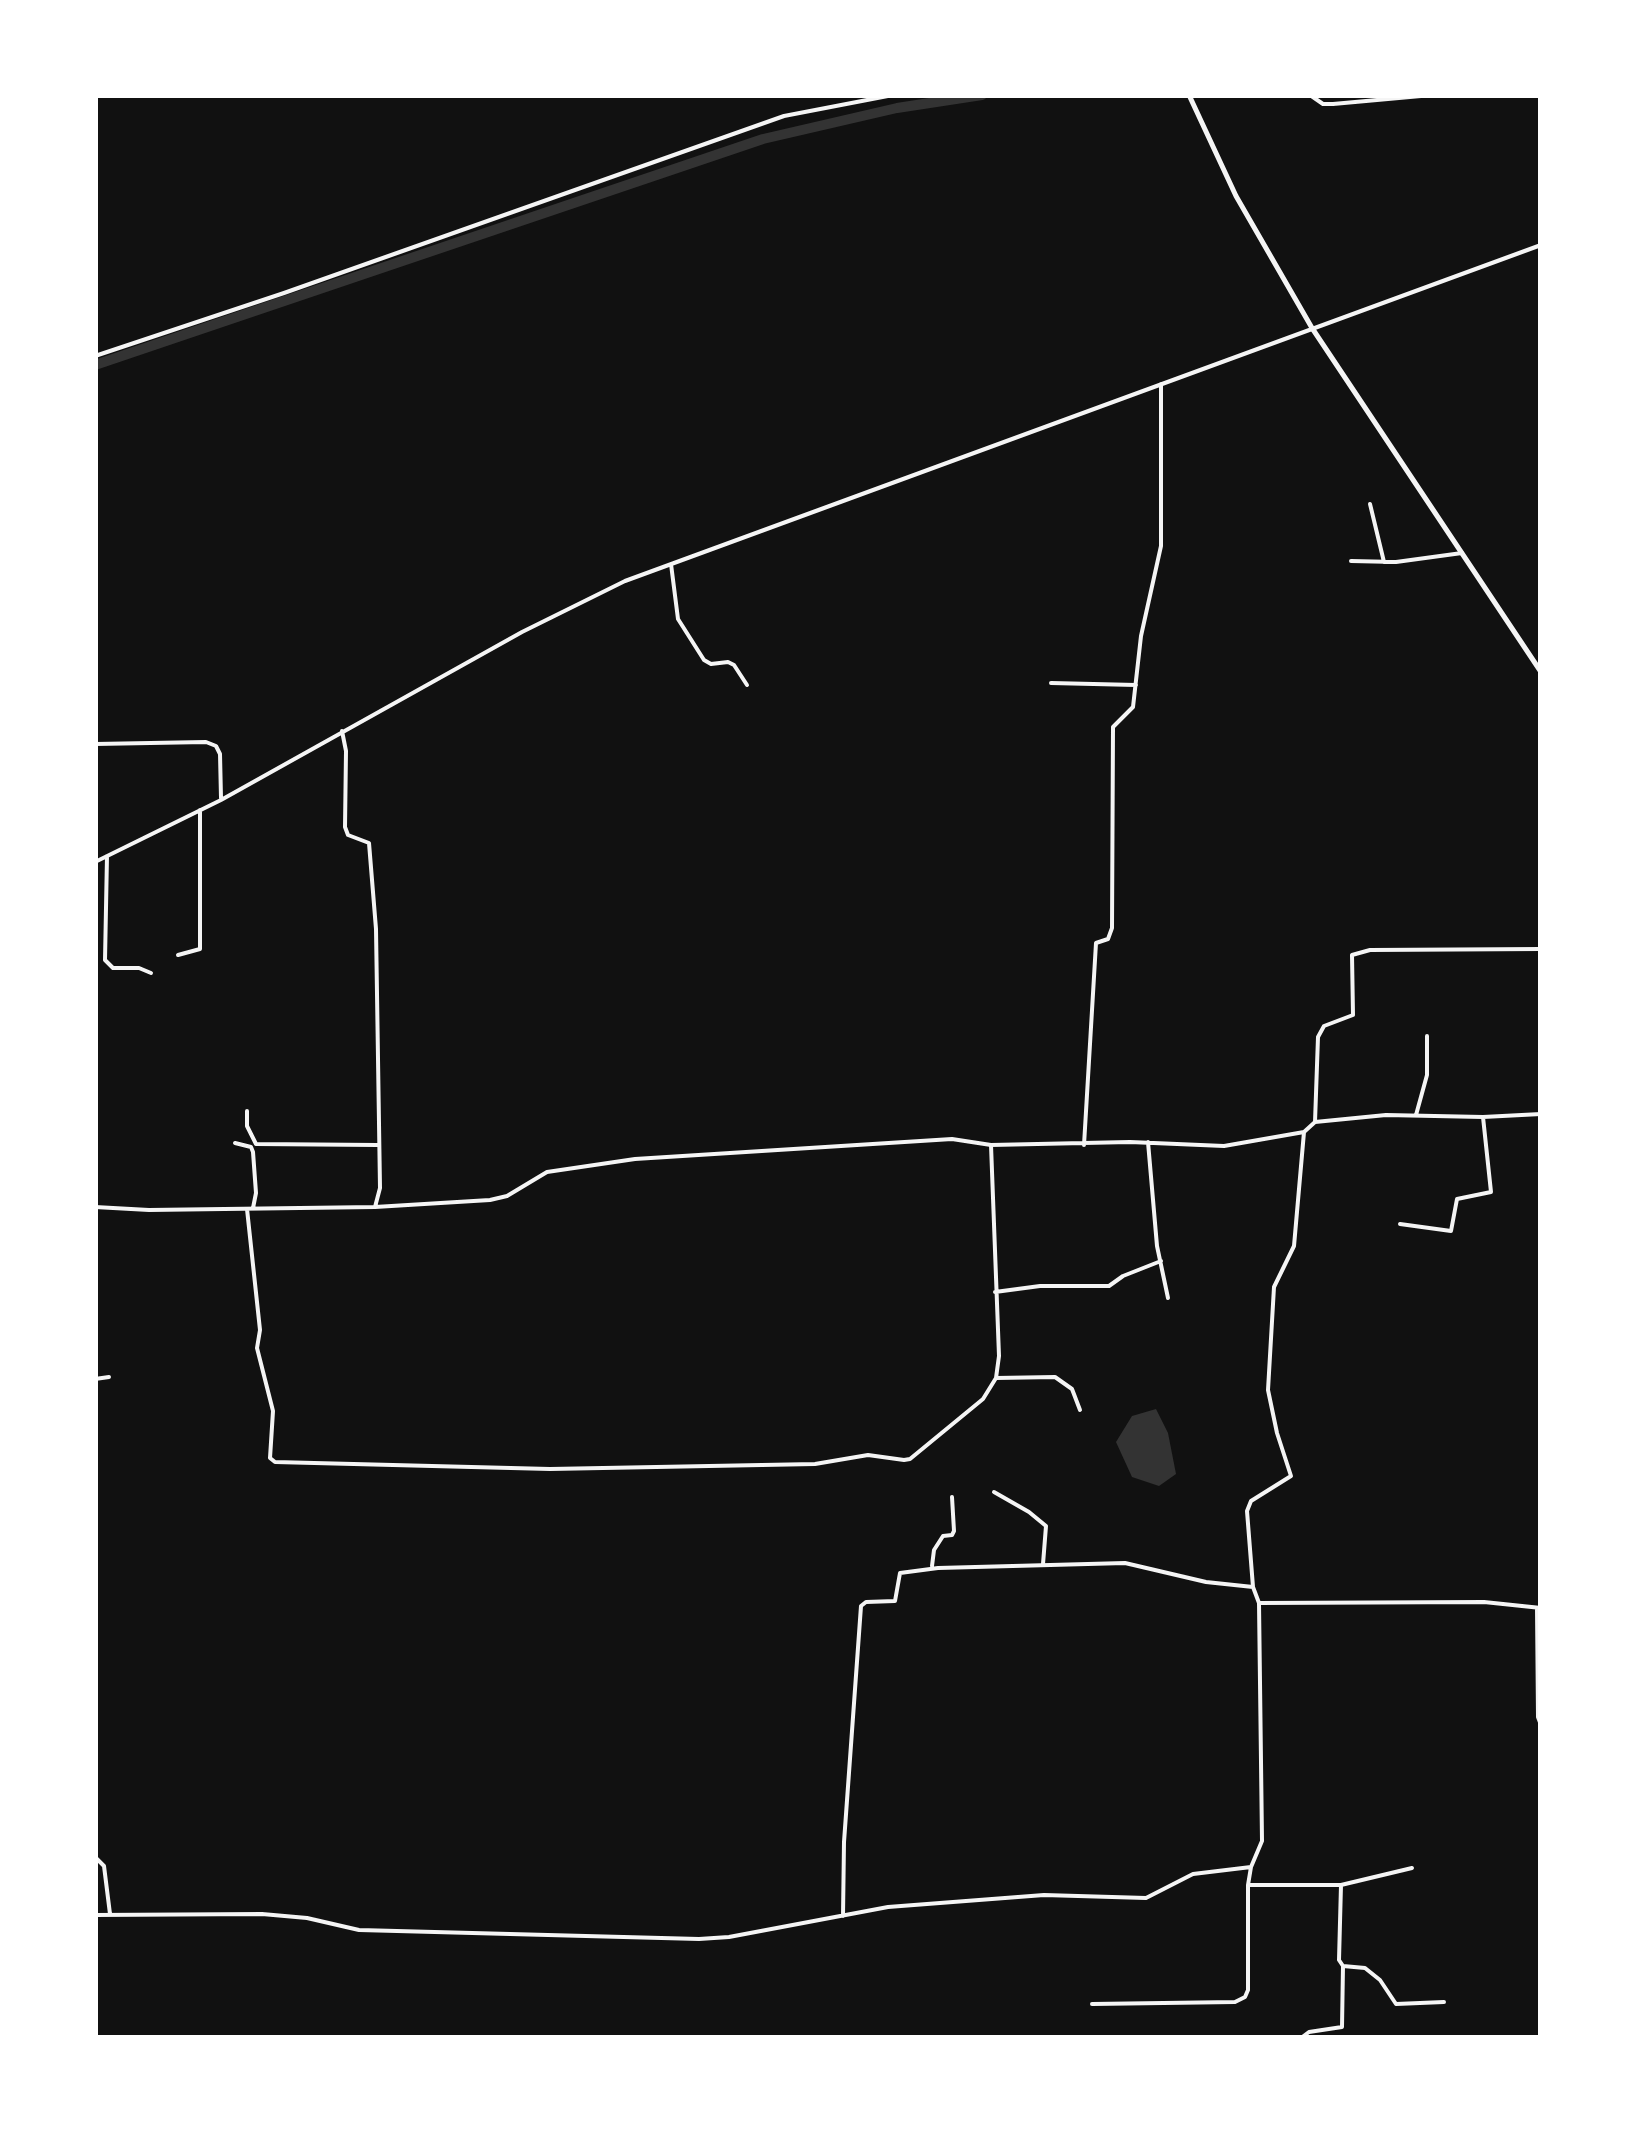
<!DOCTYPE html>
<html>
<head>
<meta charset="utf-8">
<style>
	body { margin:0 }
	#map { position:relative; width:1636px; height:2133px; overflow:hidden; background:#111; font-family:Karla,sans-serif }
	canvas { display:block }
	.frame { position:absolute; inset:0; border:98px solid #fff; pointer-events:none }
</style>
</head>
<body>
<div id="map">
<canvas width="1636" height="2133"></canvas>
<div class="frame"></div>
</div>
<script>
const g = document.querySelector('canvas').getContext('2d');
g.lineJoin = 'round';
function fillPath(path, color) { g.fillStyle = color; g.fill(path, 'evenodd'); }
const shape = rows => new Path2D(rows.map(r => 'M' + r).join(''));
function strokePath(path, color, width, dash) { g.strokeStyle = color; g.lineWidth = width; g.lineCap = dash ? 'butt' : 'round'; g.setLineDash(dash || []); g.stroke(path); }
const water = shape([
	[1156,1409,1168,1433,1176,1474,1159,1486,1132,1477,1116,1442,1132,1416]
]);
const canal = shape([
	[95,365,763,139,897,108,982,95]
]);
const minor = shape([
	[1310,95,1323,104,1333,104,1432,95],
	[95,356,284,293,784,116,893,95],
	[1370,504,1384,562],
	[1351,561,1396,562,1462,553],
	[671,564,678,619,704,660,711,664,728,662,734,665,747,685],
	[1051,683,1136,685],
	[95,744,206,742,216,746,220,754,221,798],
	[107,856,105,960,113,968,139,968,151,973],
	[95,862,221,800,522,632,625,581,1541,245],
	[178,955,200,949,200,810],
	[247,1111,247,1126,256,1144,377,1145],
	[1416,1115,1427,1075,1427,1036],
	[1315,1122,1318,1037,1324,1026,1353,1015,1352,955,1370,950,1541,949],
	[1148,1142,1157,1246,1168,1298],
	[235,1143,251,1147,253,1152,256,1193,253,1208],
	[1084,1145,1096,943,1108,939,1112,928,1113,727,1133,707,1141,636,1161,546,1161,384],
	[95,1207,149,1210,375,1207,380,1188,376,929,369,843,348,835,345,827,346,751,342,731],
	[375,1207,490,1200,507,1196,547,1172,635,1159,952,1139,991,1145,1130,1142,1224,1146,1304,1132,1315,1122,1386,1115,1483,1117,1541,1114],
	[247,1209,260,1330,257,1348,273,1411,270,1458,275,1462,550,1469,815,1464,868,1455,904,1460,910,1459,983,1399,996,1378,999,1356,991,1145],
	[1400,1224,1451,1231,1457,1199,1491,1192,1483,1117],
	[995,1292,1040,1286,1109,1286,1123,1276,1161,1261],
	[996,1378,1055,1377,1072,1389,1080,1410],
	[95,1379,109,1377],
	[994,1492,1029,1512,1046,1526,1043,1564],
	[932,1566,934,1550,943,1536,952,1535,954,1531,952,1497],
	[1259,1603,1253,1587,1247,1511,1251,1501,1291,1476,1277,1433,1268,1390,1274,1287,1294,1246,1304,1132],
	[1537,1608,1538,1717,1541,1725],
	[95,1857,104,1866,110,1914],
	[1248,1885,1341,1885,1412,1868],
	[1341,1885,1339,1960,1343,1966,1365,1968,1380,1980,1396,2004,1444,2002],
	[95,1915,262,1914,307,1918,359,1930,699,1939,729,1937,888,1907,1044,1895,1146,1898,1193,1874,1251,1867,1262,1841,1259,1603,1484,1602,1541,1608],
	[843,1916,844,1842,861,1606,866,1602,895,1601,900,1573,938,1568,1125,1563,1206,1582,1253,1587],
	[1092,2004,1235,2002,1245,1997,1248,1990,1248,1885,1251,1867],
	[1301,2038,1309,2032,1342,2027,1343,1966]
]);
const tertiary = shape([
	[1189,95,1236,196,1312,328,1541,672]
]);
fillPath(water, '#333');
strokePath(canal, '#333', 10);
strokePath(minor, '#f5f5f5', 4);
strokePath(tertiary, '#f5f5f5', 5);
</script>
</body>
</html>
